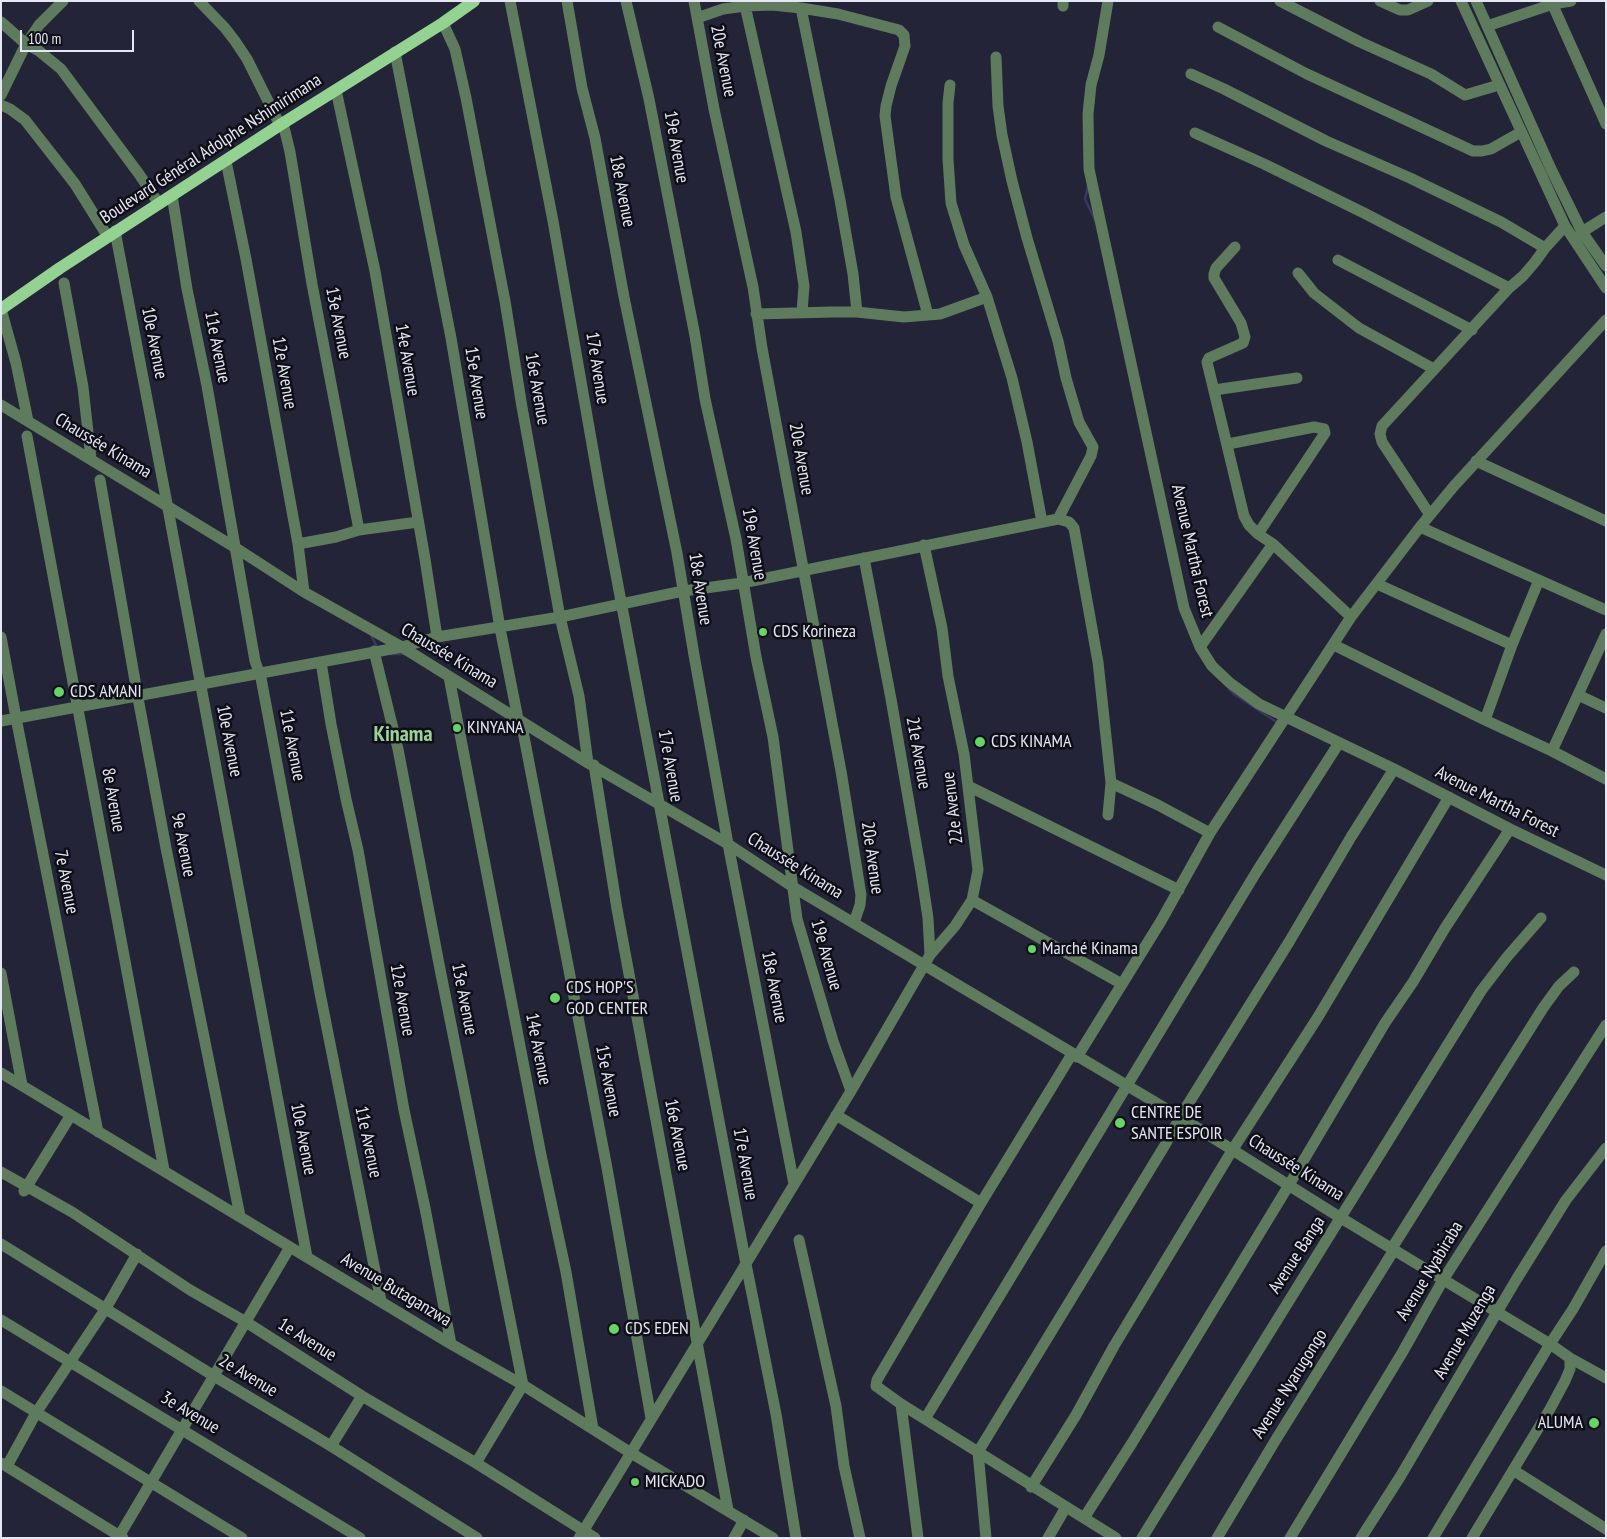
<!DOCTYPE html>
<html>
<head>
<meta charset="utf-8">
<style>
	body { margin:0 }
	#map { position:relative; width:1607px; height:1539px; overflow:hidden; background:#232438; font-family:"PT Sans Narrow",sans-serif }
	canvas { display:block }
	.frame { position:absolute; inset:0; border:2px solid #e6e7f5; pointer-events:none }
	.scale { position:absolute; left:20px; top:30px; width:114px; height:22px; box-sizing:border-box; border:2px solid #e6e7f5; border-top:0; padding-left:6px; font-size:15px; line-height:18px; white-space:nowrap; color:#e6e7f5; -webkit-text-stroke:4px #0e0e17; paint-order:stroke }
</style>
</head>
<body>
<div id="map">
<canvas width="1607" height="1539"></canvas>
<div class="frame"></div>
<div class="scale">100 m</div>
</div>
<script>
const g = document.querySelector('canvas').getContext('2d');
g.lineJoin = 'round';
const shape = rows => new Path2D(rows.map(r => 'M' + r).join(''));
function strokePath(path, color, width, dash) { g.strokeStyle = color; g.lineWidth = width; g.lineCap = dash ? 'butt' : 'round'; g.setLineDash(dash || []); g.stroke(path); }
function write(font, color, halo, rows, align = 'center') {
  g.font = font + ' "PT Sans Narrow",sans-serif'; g.lineWidth = 5; g.setLineDash([]); g.textBaseline = 'middle'; g.strokeStyle = halo; g.fillStyle = color; for (const [text, x, y, turn = 0] of rows) {
    g.save(); g.translate(x, y); g.rotate((+turn || 0) * Math.PI / 180); g.textAlign = isNaN(turn) ? turn : align; if (halo) g.strokeText(text, 0, 0); g.fillText(text, 0, 0); g.restore();
  }
}
const stream = shape([
	[1088,186,1085,199,1095,220],
	[371,635,376,645],
	[391,654,406,654],
	[1229,689,1234,694,1278,723]
]);
const minor = shape([
	[199,1,225,28,235,41,247,59,280,125],
	[510,1,553,221,600,490,746,1264,776,1414,796,1538],
	[567,1,582,88,595,138,624,297,677,553,694,655,728,844,794,1184],
	[626,1,649,99,695,336,705,399,736,539,756,657,773,737,797,919,833,1041,851,1091],
	[694,1,714,109,753,287,762,348,841,771,861,895,860,905,854,923],
	[744,1,796,232,804,286,802,312],
	[1063,1,1063,6],
	[1108,1,1099,55,1091,85,1088,114,1089,169,1184,608,1200,647,1212,666,1230,683,1259,704,1394,769,1510,829,1606,875],
	[1280,1,1360,42,1431,74,1465,95,1499,85],
	[1380,1,1400,10,1408,10,1428,1],
	[1461,1,1565,226,1606,288],
	[1476,1,1551,169,1582,232,1606,266],
	[1551,1,1606,124],
	[801,8,840,200,853,274,857,312],
	[697,18,723,9,745,6,772,5,801,8,838,14,899,30,904,35,905,46,891,86,886,106,885,116,896,197,928,315],
	[1,22,26,44,39,51,61,69,139,174,159,204],
	[443,23,455,49,466,98,505,301,522,407,560,617,579,696,588,763],
	[1487,26,1553,4,1571,1],
	[1218,27,1307,74,1473,151,1482,151,1491,149,1521,132],
	[395,52,451,338,500,628,518,719],
	[996,57,998,106,1002,135,1012,181,1027,238,1058,341,1066,378,1079,422,1093,447,1091,456,1058,519],
	[1191,74,1224,89,1326,141,1410,178,1501,222,1545,248],
	[950,85,948,103,948,159,951,203,964,245,987,297,1012,378,1027,442,1042,522],
	[336,90,375,271,425,559,437,637],
	[1,95,26,44,39,25,63,1],
	[1,105,10,109,25,120,75,184,108,237],
	[283,123,290,152,312,284,359,530],
	[1195,133,1264,164,1364,213,1509,288],
	[226,161,246,259,298,544,304,592],
	[172,195,187,289,207,386,255,661,261,678,320,993,381,1301],
	[115,231,169,514,307,1257],
	[1582,232,1606,217],
	[1235,247,1216,268,1214,274,1214,278,1241,323,1245,337,1243,343,1209,358,1207,362,1244,516,1249,525,1258,534,1273,544,1351,617],
	[1338,260,1472,330],
	[1298,273,1314,293,1359,328,1434,369],
	[64,283,83,387,91,459],
	[1,309,16,363,28,421],
	[756,314,832,312,857,312,904,317,940,314,987,297],
	[1214,390,1297,378],
	[1,405,236,548,304,592,402,647,588,763,728,844,793,887,1180,1117,1341,1218,1550,1344,1570,1358,1606,1378],
	[27,436,164,1170],
	[1228,444,1314,427,1324,429,1325,433,1258,534],
	[1476,461,1606,521],
	[100,480,138,698,166,848,240,1216],
	[1430,515,1382,442,1380,434,1382,426,1509,288,1523,276,1535,262,1545,248,1565,226],
	[1420,527,1606,610],
	[298,544,336,537,359,530,418,522],
	[864,558,891,699,921,872,928,918,930,955],
	[1377,584,1512,645],
	[1,637,17,723,98,1132],
	[1334,645,1485,720,1552,751,1606,779],
	[1200,647,1273,544],
	[374,651,398,749,439,964,523,1385,476,1463],
	[321,662,331,724,346,799,358,850,404,1110,425,1208,451,1344],
	[449,677,541,1155,566,1272,593,1429],
	[1578,695,1606,708],
	[1485,720,1512,645,1539,580],
	[1,721,402,647,437,637,560,617,683,591,742,583,1058,519,1069,522,1074,528,1098,662,1111,783,1108,815],
	[521,721,607,1168,651,1418],
	[1552,751,1606,634],
	[594,765,617,909,728,1510],
	[1111,783,1158,805,1210,833],
	[968,786,1179,890],
	[972,900,1122,984],
	[1,973,22,1085],
	[1072,1054,981,1203,877,1380,876,1386,901,1404,1116,1538],
	[1077,1057,1161,921,1210,833,1351,617,1420,527,1454,486,1606,320],
	[1,1073,451,1344,523,1385,631,1453,773,1538],
	[836,1115,981,1203],
	[1,1172,72,1212,190,1290,246,1322,362,1396,476,1463,595,1538],
	[24,1191,71,1115],
	[799,1240,836,1406,844,1466,860,1538],
	[1,1244,214,1376,331,1446,477,1538],
	[1392,1248,1543,1008,1559,986,1574,972],
	[1,1320,360,1538],
	[1,1391,242,1538],
	[901,1404,918,1538],
	[925,1419,1257,871,1339,743],
	[331,1446,362,1396],
	[1,1463,123,1538],
	[7,1466,36,1413,106,1308,137,1254],
	[1513,1470,1606,1529],
	[1031,1487,1076,1415,1114,1346,1233,1149,1318,1017,1449,797],
	[1084,1518,1132,1443,1289,1185,1385,1023,1413,982,1445,928,1510,829],
	[118,1538,290,1247],
	[579,1538,851,1091,930,955,955,926,972,900,978,870,964,754,948,676,942,628,924,545],
	[734,1538,744,1520],
	[986,1538,978,1452,1165,1145,1180,1117,1289,942,1351,837,1394,769],
	[1048,1538,1066,1507],
	[1142,1538,1481,991,1507,957,1541,918],
	[1217,1538,1275,1441,1394,1250],
	[1290,1538,1402,1353,1443,1280,1606,1025],
	[1361,1538,1400,1477,1516,1280,1566,1200,1606,1148],
	[1433,1538,1550,1344,1573,1309,1606,1251],
	[1472,1538,1550,1409,1565,1381,1570,1369,1570,1358]
]);
const major = shape([
	[1,309,60,268,280,125,443,23,474,1]
]);
const markers = [
	[763,632,5,"#66d466"],
	[59,692,6,"#66d466"],
	[457,728,5,"#66d466"],
	[980,742,6,"#66d466"],
	[1032,949,5,"#66d466"],
	[555,998,6,"#66d466"],
	[1120,1123,6,"#66d466"],
	[614,1329,6,"#66d466"],
	[1594,1423,6,"#66d466"],
	[635,1482,5,"#66d466"]
];
const streetNames = [
	["20e Avenue",723,61,79],
	["19e Avenue",676,147,80],
	["Boulevard Général Adolphe Nshimirimana",211,149,-33],
	["18e Avenue",622,191,79],
	["13e Avenue",338,323,79],
	["10e Avenue",154,343,79],
	["11e Avenue",217,347,79],
	["14e Avenue",407,360,80],
	["17e Avenue",597,368,81],
	["12e Avenue",284,373,80],
	["15e Avenue",476,383,81],
	["16e Avenue",537,389,80],
	["Chaussée Kinama",103,446,31],
	["20e Avenue",801,459,80],
	["19e Avenue",754,544,80],
	["Avenue Martha Forest",1192,551,77],
	["18e Avenue",700,589,81],
	["Chaussée Kinama",449,656,31],
	["10e Avenue",229,741,79],
	["11e Avenue",292,745,79],
	["21e Avenue",918,753,80],
	["17e Avenue",670,766,80],
	["8e Avenue",113,800,80],
	["Avenue Martha Forest",1497,802,27],
	["22e Avenue",953,808,-97],
	["9e Avenue",183,845,79],
	["20e Avenue",872,858,82],
	["Chaussée Kinama",795,866,32],
	["7e Avenue",66,882,79],
	["19e Avenue",826,955,74],
	["18e Avenue",774,987,79],
	["13e Avenue",464,999,79],
	["12e Avenue",402,1000,80],
	["14e Avenue",538,1049,79],
	["15e Avenue",608,1081,79],
	["16e Avenue",677,1135,79],
	["10e Avenue",303,1139,79],
	["11e Avenue",368,1142,78],
	["17e Avenue",745,1164,80],
	["Chaussée Kinama",1296,1168,32],
	["Avenue Banga",1297,1255,-57],
	["Avenue Nyabiraba",1430,1271,-59],
	["Avenue Butaganzwa",396,1290,31],
	["Avenue Muzenga",1465,1332,-60],
	["1e Avenue",307,1340,32],
	["2e Avenue",248,1376,31],
	["Avenue Nyarugongo",1290,1384,-58],
	["3e Avenue",190,1413,31]
];
const poiNames = [
	["CDS Korineza",773,632],
	["CDS AMANI",70,692],
	["KINYANA",467,728],
	["CDS KINAMA",991,742],
	["Marché Kinama",1042,949],
	["CDS HOP'S",566,988],
	["GOD CENTER",566,1009],
	["CENTRE DE",1131,1113],
	["SANTE ESPOIR",1131,1134],
	["CDS EDEN",625,1329],
	["ALUMA",1583,1423,"right"],
	["MICKADO",645,1482]
];
const districtNames = [
	["Kinama",403,735]
];
strokePath(stream, '#383861', 2.5);
strokePath(minor, '#5e7c5d', 11);
strokePath(major, '#94d292', 12);
for (const [x, y, r, color] of markers) { const dot = new Path2D(); dot.arc(x, y, r, 0, 2 * Math.PI); g.fillStyle = color; g.fill(dot); strokePath(dot, '#0e0e17', 2); }
write('18px', '#e6e7f5', '#0e0e17', streetNames);
write('18px', '#e6e7f5', '#0e0e17', poiNames, 'left');
write('bold 22px', '#9ad398', '#0e0e17', districtNames);
</script>
</body>
</html>
